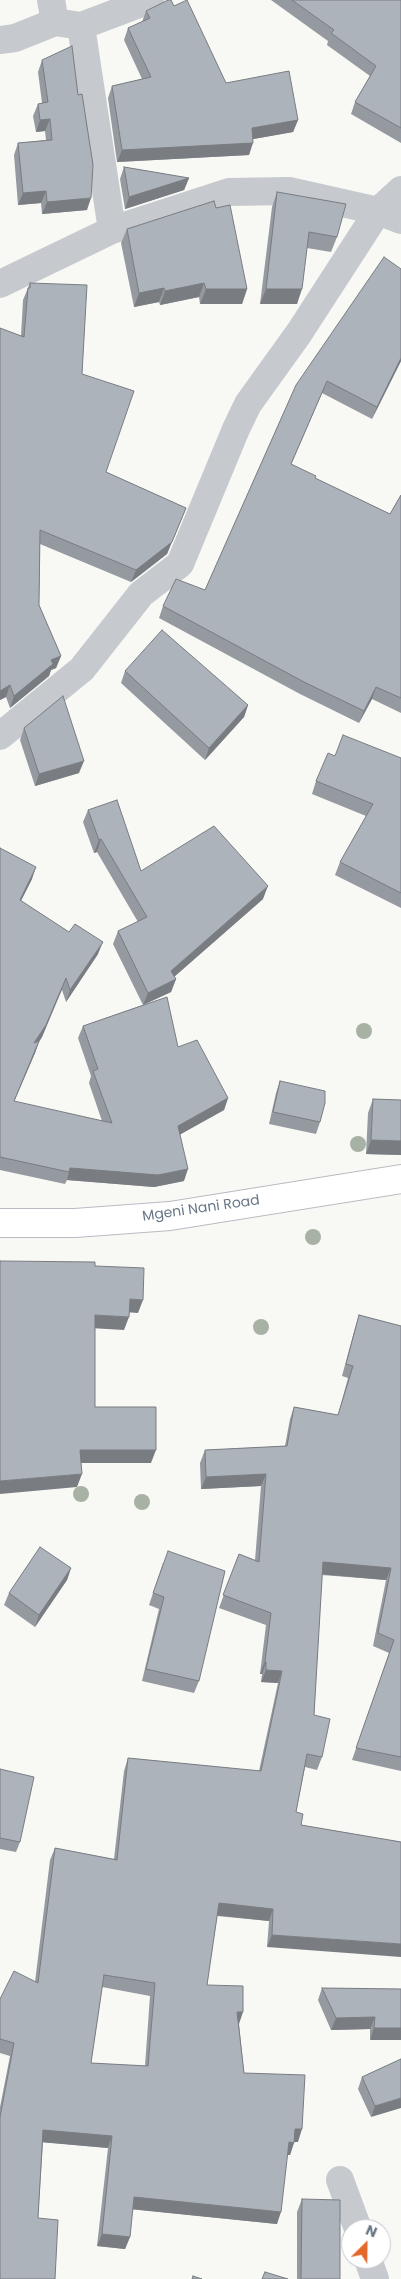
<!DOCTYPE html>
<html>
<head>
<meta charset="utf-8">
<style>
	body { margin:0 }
	#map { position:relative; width:401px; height:2279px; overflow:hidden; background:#f8f8f5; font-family:Poppins,sans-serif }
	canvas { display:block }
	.north { position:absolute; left:341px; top:2219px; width:50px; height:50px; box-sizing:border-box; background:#fff; border:1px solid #c2c8cf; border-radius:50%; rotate:23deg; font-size:14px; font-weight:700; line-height:20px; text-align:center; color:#677586 }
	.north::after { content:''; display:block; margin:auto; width:18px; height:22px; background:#e3682a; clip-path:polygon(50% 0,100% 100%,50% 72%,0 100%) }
</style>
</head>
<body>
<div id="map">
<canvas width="401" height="2279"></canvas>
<div class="north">N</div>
</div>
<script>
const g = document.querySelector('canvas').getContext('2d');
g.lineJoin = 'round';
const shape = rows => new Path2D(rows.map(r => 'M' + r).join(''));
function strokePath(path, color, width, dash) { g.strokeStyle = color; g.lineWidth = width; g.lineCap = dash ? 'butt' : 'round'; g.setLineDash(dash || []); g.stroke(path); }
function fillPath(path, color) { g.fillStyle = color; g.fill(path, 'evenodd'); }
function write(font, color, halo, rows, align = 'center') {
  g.font = font + ' Poppins,sans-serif'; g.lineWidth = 5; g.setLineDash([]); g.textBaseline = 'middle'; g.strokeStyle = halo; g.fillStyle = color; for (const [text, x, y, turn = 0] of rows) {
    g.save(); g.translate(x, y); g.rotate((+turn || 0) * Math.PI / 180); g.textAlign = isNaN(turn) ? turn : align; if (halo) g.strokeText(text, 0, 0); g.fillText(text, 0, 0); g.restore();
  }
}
const street = shape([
	[51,0,55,22,81,26,112,230],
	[81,26,150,0],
	[0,40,15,38,55,22],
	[0,284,112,230,229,192,289,191,378,211,401,220],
	[0,736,82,669,141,594,180,564,236,429,248,404,299,333,378,211,401,190],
	[340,2180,358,2229],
	[368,2259,375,2279]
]);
const secondary = shape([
	[0,1223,75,1223,170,1216,401,1179]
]);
const trees = [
	[364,1031],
	[358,1144],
	[313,1237],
	[261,1327],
	[81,1494],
	[142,1502]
];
const wall = shape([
	[271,0,401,0,401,143,351,114,355,102,370,76,327,45,328,41],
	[174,6,226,83,298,120,293,132,253,139,249,155,117,162,108,98,112,86,142,79,124,40,128,28,142,22,146,11],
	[42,60,87,210,42,214,41,203,18,205,14,155,18,143,46,140,45,131,36,132,33,116,38,104,42,103,38,72],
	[124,167,189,178,184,190,125,209,120,179],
	[277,192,337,237,331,252,307,248,297,304,260,304,272,207],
	[216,208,247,289,242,304,200,304,199,297,160,305,159,302,134,307,121,243,127,229],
	[401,269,401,361,372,419,322,393,291,464,315,478,390,514,401,495,401,713,372,699,359,723,300,694,159,618,163,606,205,590,296,385],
	[30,283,82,374,106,472,186,508,167,554,131,582,40,544,39,605,61,656,56,668,51,670,49,676,10,708,6,697,0,700,0,328,21,336,23,300],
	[125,671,248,705,244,717,205,760,121,683],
	[24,728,79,773,35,786,20,740],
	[335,756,401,758,401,908,335,875,340,862,366,816,312,794,316,781],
	[88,810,141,871,263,899,174,977,176,979,171,992,143,1005,178,1047,228,1098,224,1110,180,1134,184,1181,154,1187,67,1180,65,1184,0,1170,0,848,32,879,21,901,98,954,66,1002,62,990,42,1037,39,1042,35,1053,14,1102,102,1121,89,1083,91,1076,78,1038,83,1026,143,1005,113,944,118,931,138,922,97,852,94,853,83,822],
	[280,1081,320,1122,316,1134,269,1124,276,1093],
	[373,1099,401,1100,401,1155,366,1154,368,1113],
	[359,1315,401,1326,401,1771,352,1760,389,1653,373,1646,386,1580,322,1575,314,1715,322,1757,317,1770,305,1767,296,1812,301,1825,401,1842,267,1947,269,1921,217,1916,207,1985,239,2024,244,2073,298,2142,294,2142,290,2155,287,2155,277,2224,132,2209,130,2237,125,2249,97,2246,108,2148,43,2142,38,2218,0,2279,0,2107,10,2056,0,2053,0,1999,35,1982,50,1860,55,1848,114,1859,124,1771,128,1758,259,1771,278,1683,261,1682,262,1674,260,1674,266,1625,219,1608,239,1554,255,1560,261,1486,201,1489,200,1463,205,1450,285,1446,290,1419,294,1407,338,1415,348,1378,342,1376,355,1328],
	[102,1987,150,1996,145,2066,91,2063],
	[163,1563,199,1681,194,1693,142,1681,159,1609,149,1605],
	[71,1568,67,1580,35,1627,4,1605,9,1593],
	[0,1769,20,1842,16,1852,0,1849],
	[322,1988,401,1989,370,2040,370,2029,331,2030,318,2000],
	[401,2059,371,2117,358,2089,362,2077],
	[302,2199,340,2279,297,2279,297,2212]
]);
const shadedWall = shape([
	[50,119,45,131,36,132,40,120],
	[298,120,293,132,248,140,252,128],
	[253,143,249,155,117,162,122,150],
	[189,178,184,190,125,209,129,197],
	[46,191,41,203,18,205,23,193],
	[91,198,87,210,42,214,47,202],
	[204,283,199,297,160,305,165,291],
	[164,288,159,302,134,307,139,293],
	[206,289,247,289,242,304,200,304],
	[266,289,302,289,297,304,260,304],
	[401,358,401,361,372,419,377,407],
	[327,381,322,393,286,476,291,464],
	[186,508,167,554,131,582,136,570],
	[61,656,56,668,51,670,49,676,10,708,14,696,51,660],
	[10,685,6,697,0,700,0,691],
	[376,687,372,699,359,723,364,711],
	[248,705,244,717,205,760,209,748],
	[84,761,79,773,35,786,39,774],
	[101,839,97,852,94,853,99,840],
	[36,867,32,879,15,912,20,900],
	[268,886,263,899,167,983,171,971],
	[103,942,98,954,66,1002,70,990],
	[66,978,42,1037,30,1055,34,1043],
	[176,979,171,992,143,1005,148,993],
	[39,1041,35,1053,9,1113],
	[228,1098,224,1110,174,1138,178,1126],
	[371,1140,401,1141,401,1155,366,1154],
	[70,1168,188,1169,184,1181,154,1187,67,1180],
	[130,1299,143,1300,138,1313,125,1312],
	[95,1315,129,1317,124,1330,90,1328],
	[80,1450,156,1450,151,1463,75,1463],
	[82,1474,77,1487,0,1494,0,1481],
	[266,1474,261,1486,201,1489,206,1477],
	[323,1562,391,1568,386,1580,318,1574],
	[71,1568,67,1580,35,1627,39,1615],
	[265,1661,266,1662,262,1674,260,1674],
	[266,1670,282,1671,278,1683,261,1682],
	[219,1903,273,1909,269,1921,214,1915],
	[272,1935,401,1944,401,1957,267,1947],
	[237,2012,243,2012,239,2024,232,2024],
	[375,2017,370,2029,331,2030,336,2018],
	[374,2028,401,2028,401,2040,370,2040],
	[401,2098,401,2108,371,2117,375,2106],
	[295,2129,302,2129,298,2142,290,2142],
	[43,2130,112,2136,108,2148,39,2142],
	[289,2142,294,2143,290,2155,284,2155],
	[134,2197,281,2212,277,2224,129,2209],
	[102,2234,130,2237,125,2249,97,2246]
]);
const building = shape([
	[168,0,171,0,174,6,187,0,226,83,289,71,298,120,252,128,253,143,122,150,112,86,151,77,128,28,150,18,146,11,168,0],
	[292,0,401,0,401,128,355,102,376,66,331,33,334,30,292,0],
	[72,46,78,95,82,94,93,165,91,198,47,202,46,191,23,193,18,143,52,140,50,119,40,120,38,104,48,102,42,60,72,46],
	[124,167,189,178,129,197,124,167],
	[277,192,346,204,337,237,309,232,302,289,266,289,277,192],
	[214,201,216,208,230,205,247,289,206,289,204,283,165,291,164,288,139,293,127,229,214,201],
	[384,257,401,269,401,358,377,407,327,381,291,464,316,476,315,478,390,514,401,495,401,698,376,687,364,711,304,682,163,606,176,579,205,590,296,385,384,257],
	[30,283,87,285,82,374,134,391,106,472,186,508,172,542,136,570,40,530,39,605,61,656,51,660,53,664,14,696,10,685,0,691,0,328,24,337,28,288,30,288,30,283],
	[162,630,248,705,209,748,125,671,162,630],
	[63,696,84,761,39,774,24,728,63,696],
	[343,735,401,758,401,893,340,862,373,804,316,781,328,753,335,756,343,735],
	[117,800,141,871,214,826,268,886,171,971,176,979,148,993,118,931,147,917,101,839,99,840,88,810,117,800],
	[0,848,36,867,20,900,69,932,75,924,103,942,70,990,66,978,46,1025,34,1043,39,1041,14,1101,112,1123,93,1071,98,1069,83,1026,167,997,178,1047,197,1040,228,1098,178,1126,188,1169,158,1175,70,1168,69,1172,0,1157,0,848],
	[280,1081,325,1091,325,1103,320,1122,273,1112,280,1081],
	[373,1099,401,1100,401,1141,371,1140,373,1099],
	[0,1261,95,1262,95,1266,144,1268,143,1300,130,1299,129,1317,95,1315,95,1407,156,1407,156,1450,80,1450,82,1474,0,1481,0,1261],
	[359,1315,401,1326,401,1757,356,1748,394,1640,378,1633,391,1568,323,1562,314,1715,330,1719,322,1757,307,1754,296,1812,303,1814,301,1825,401,1842,401,1944,272,1935,273,1909,219,1903,207,1985,243,1986,243,2012,237,2012,244,2073,305,2075,302,2129,295,2129,294,2143,289,2142,281,2212,134,2197,130,2237,102,2234,112,2136,43,2130,38,2218,58,2220,55,2279,0,2279,0,2117,14,2043,0,2039,0,1999,14,1971,38,1983,55,1848,117,1860,128,1758,261,1771,282,1671,266,1670,266,1662,265,1661,271,1613,223,1595,239,1554,259,1562,266,1474,206,1477,205,1450,287,1446,294,1407,338,1415,353,1366,346,1364,359,1315],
	[104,1975,155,1983,148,2066,91,2063,104,1975],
	[40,1547,71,1568,39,1615,9,1593,40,1547],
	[168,1551,225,1571,199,1681,146,1669,164,1597,153,1593,168,1551],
	[0,1769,34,1777,20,1842,0,1838,0,1769],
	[322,1988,401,1989,401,2028,374,2028,375,2017,336,2018,322,1988],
	[401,2059,401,2098,375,2106,362,2077,401,2059],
	[302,2199,340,2200,340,2279,301,2279,302,2199],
	[265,2272,288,2279,262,2279,265,2272],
	[193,2276,202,2279,192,2279,193,2276]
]);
const streetNames = [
	["Mgeni Nani Road",201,1209,-8]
];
strokePath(secondary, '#b8bcc2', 30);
strokePath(street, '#c6c9cd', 28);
strokePath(secondary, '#fff', 28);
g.fillStyle = '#a7b2a4';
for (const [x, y] of trees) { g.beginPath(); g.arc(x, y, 8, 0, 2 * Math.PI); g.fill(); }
fillPath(wall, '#959aa0');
fillPath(shadedWall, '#797d82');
fillPath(building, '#adb3ba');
strokePath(building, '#797d82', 1);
write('14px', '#677586', '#fff', streetNames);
</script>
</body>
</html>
